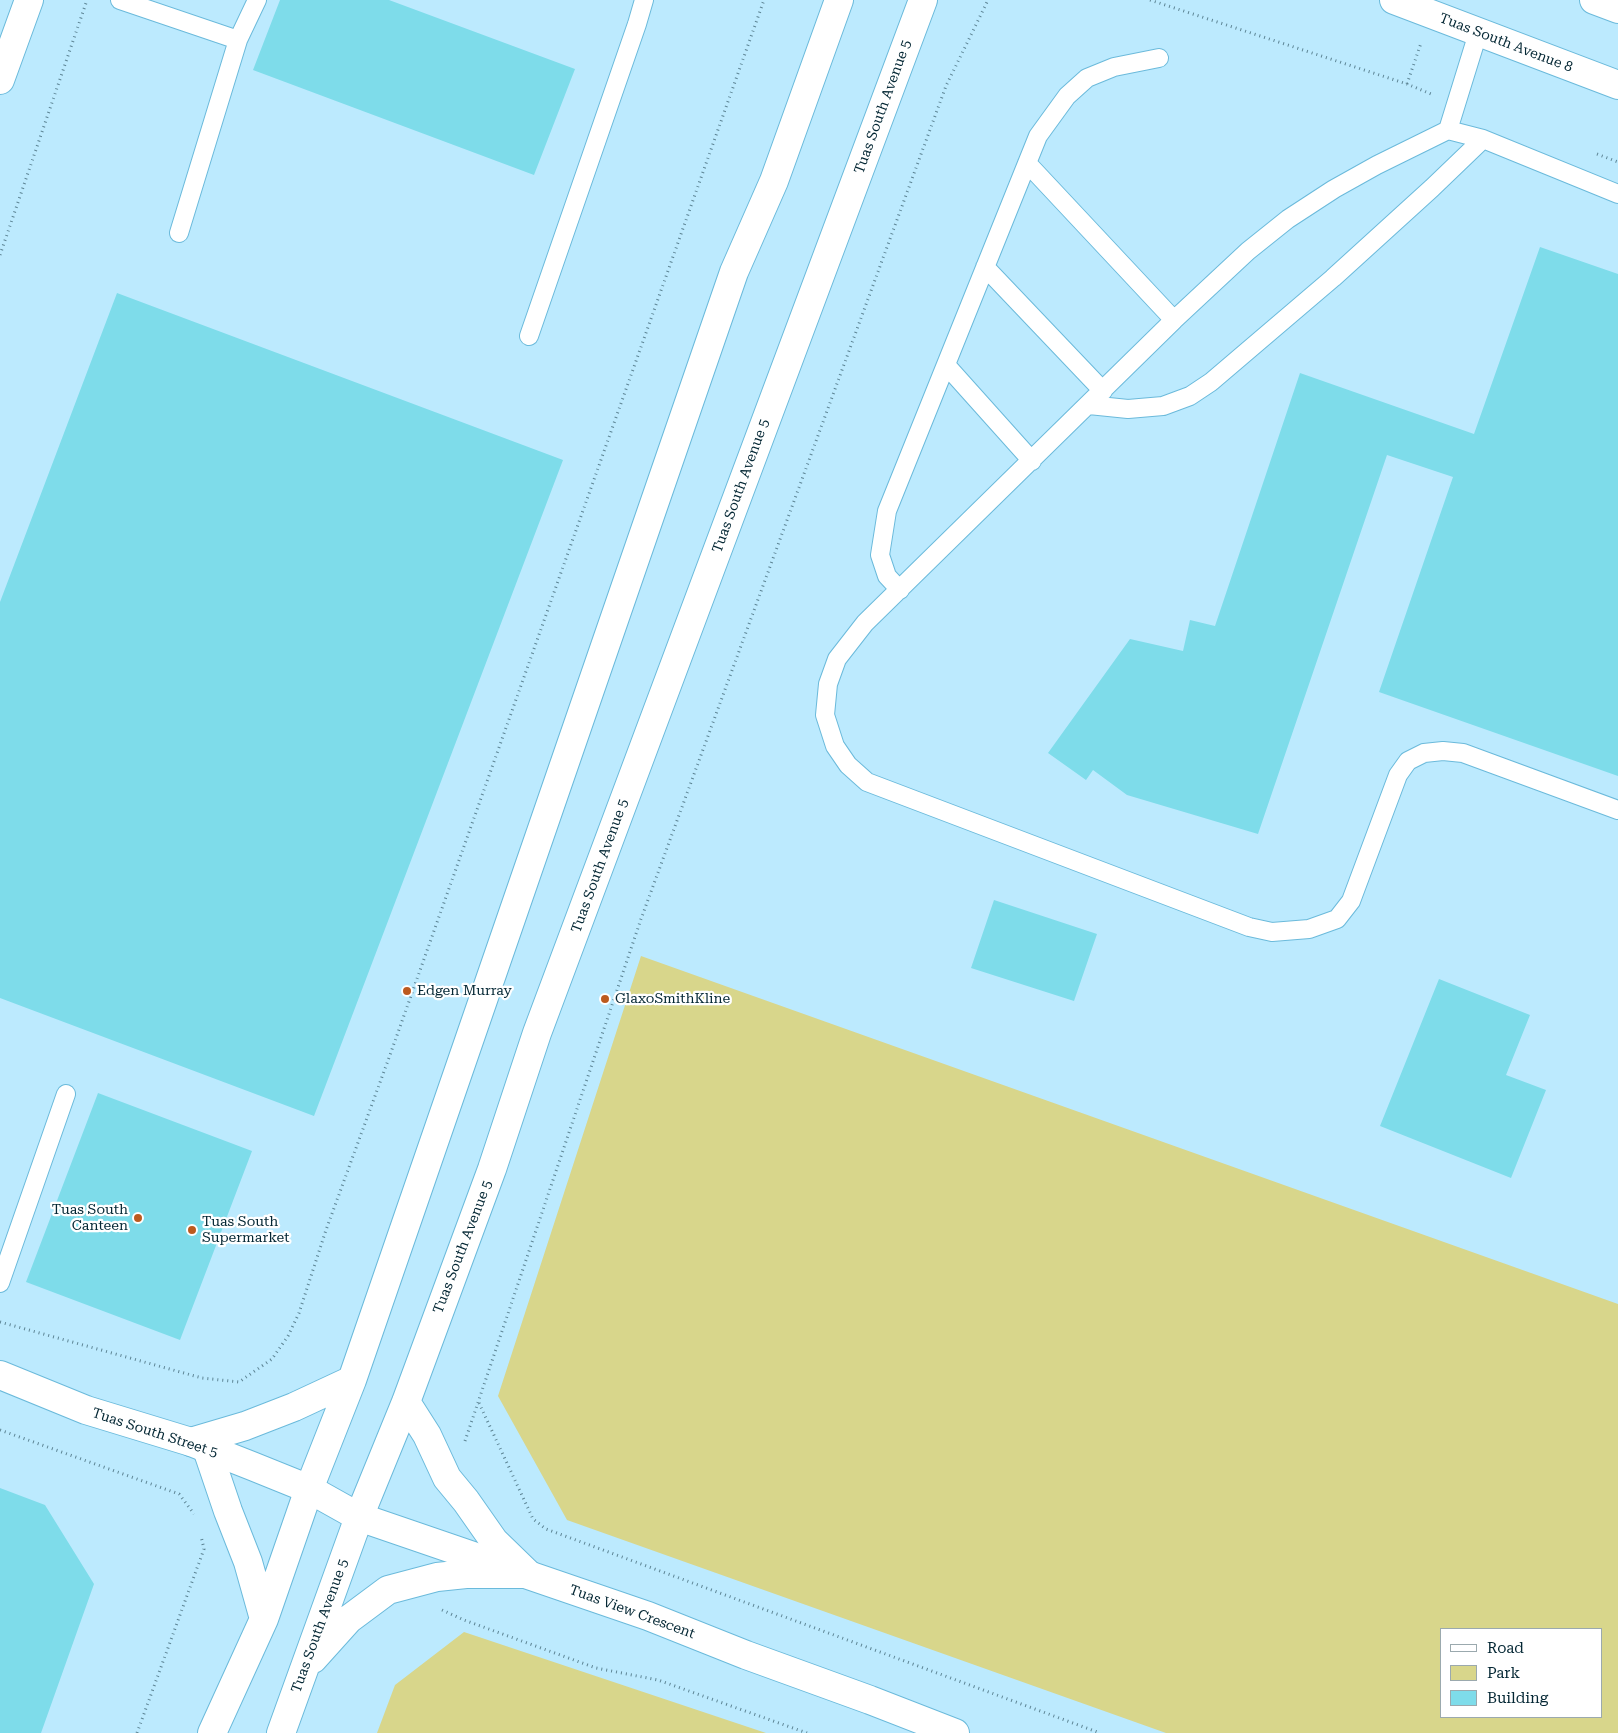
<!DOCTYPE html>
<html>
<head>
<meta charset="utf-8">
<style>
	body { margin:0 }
	#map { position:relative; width:1618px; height:1733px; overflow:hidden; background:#bceafe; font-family:"Roboto Serif",serif }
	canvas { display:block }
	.legend { position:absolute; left:1440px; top:1628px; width:162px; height:90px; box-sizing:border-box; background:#fff; border:1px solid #9ba9ae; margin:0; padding:6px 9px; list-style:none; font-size:15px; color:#042734 }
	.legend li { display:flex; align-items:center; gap:10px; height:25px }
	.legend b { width:25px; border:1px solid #9ba9ae }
</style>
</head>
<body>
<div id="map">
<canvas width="1618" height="1733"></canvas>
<ul class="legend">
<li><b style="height:6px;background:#fff"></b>Road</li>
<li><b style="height:14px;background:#d8d68b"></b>Park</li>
<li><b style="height:14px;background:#7edcea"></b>Building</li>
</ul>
</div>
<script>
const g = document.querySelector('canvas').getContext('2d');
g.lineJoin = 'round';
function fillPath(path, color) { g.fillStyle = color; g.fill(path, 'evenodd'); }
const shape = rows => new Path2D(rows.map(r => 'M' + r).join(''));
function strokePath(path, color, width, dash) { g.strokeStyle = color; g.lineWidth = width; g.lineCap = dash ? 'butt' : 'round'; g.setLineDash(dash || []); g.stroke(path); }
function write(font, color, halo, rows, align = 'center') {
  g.font = font + ' "Roboto Serif",serif'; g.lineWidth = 4.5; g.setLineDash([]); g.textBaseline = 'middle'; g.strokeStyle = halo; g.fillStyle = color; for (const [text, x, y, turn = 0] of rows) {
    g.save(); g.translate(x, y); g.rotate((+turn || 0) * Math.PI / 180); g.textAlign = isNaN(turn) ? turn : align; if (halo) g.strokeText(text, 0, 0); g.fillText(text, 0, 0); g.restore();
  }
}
const green = shape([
	[641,956,1618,1304,1618,1733,1166,1733,567,1520,498,1396],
	[1602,1629,1602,1717,1442,1717,1442,1629],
	[464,1632,766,1733,377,1733,395,1685]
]);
const building = shape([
	[280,0,389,0,575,69,534,175,253,70],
	[1540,247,1618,274,1618,776,1379,692,1453,477,1387,455,1258,834,1127,795,1093,770,1086,780,1048,753,1130,639,1183,651,1190,620,1215,626,1300,373,1474,434],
	[117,293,563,460,314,1116,0,998,0,602],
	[994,900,1097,934,1074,1001,971,968],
	[1439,979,1530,1015,1506,1075,1546,1090,1511,1178,1380,1126],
	[98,1093,252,1151,180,1340,26,1282],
	[0,1488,45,1505,94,1584,41,1733,0,1733]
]);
const path = shape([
	[1150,0,1407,84,1431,94],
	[1407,84,1421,43],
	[1597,154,1618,162],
	[0,255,87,0],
	[0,1322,202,1378,239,1382,272,1359,288,1336,299,1313,326,1230,390,1055,764,0],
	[479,1403,533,1519,546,1529,1100,1733],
	[0,1430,179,1494,194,1514],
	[465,1441,641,919,946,86,988,0],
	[442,1610,464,1620,596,1668,658,1680,807,1733],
	[137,1733,204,1549,201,1536]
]);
const lane = shape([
	[120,0,238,40,257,0],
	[1448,130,1478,33],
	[1027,163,1174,320],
	[1618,194,1483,139,1448,130,1377,165,1334,189,1288,219,1248,251,1174,320,865,623,837,659,828,684,825,715,835,746,848,765,867,782,1249,927,1272,932,1309,929,1337,919,1351,901,1398,775,1408,761,1424,753,1443,751,1463,753,1618,810],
	[179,233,238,40],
	[985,267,1103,391],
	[529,336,637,24,644,0],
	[946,365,1032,461],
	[1089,405,1128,409,1163,406,1190,396,1211,382,1333,278,1432,188,1483,139],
	[900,590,887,576,880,555,887,511,1038,136,1067,96,1087,78,1114,67,1159,58],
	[0,1283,66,1094]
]);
const street = shape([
	[0,80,29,0],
	[0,1375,86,1410,191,1442,252,1466,309,1489,359,1517,648,1616,746,1655,870,1700,955,1733]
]);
const secondary = shape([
	[1394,0,1618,85],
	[1594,0,1618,9],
	[406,1402,427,1435,447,1478,466,1501,494,1541,528,1574],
	[191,1442,245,1426,294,1407,352,1380],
	[207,1449,228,1511,248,1562,264,1619],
	[313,1659,349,1619,388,1590,437,1577,466,1574,528,1574],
	[212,1733,264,1619,309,1489,352,1380,734,272,774,181,839,0],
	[281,1733,359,1517,406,1402,492,1169,537,1033,923,0]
]);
const markers = [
	[407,991,5,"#bc5a1f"],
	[605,999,5,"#bc5a1f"],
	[138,1218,5,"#bc5a1f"],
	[192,1230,5,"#bc5a1f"]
];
const streetNames = [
	["Tuas South Avenue 8",1506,43,21],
	["Tuas South Avenue 5",883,107,-70],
	["Tuas South Avenue 5",741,486,-70],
	["Tuas South Avenue 5",600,866,-70],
	["Tuas South Avenue 5",463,1247,-69],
	["Tuas South Street 5",155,1433,18],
	["Tuas View Crescent",632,1612,20],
	["Tuas South Avenue 5",320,1626,-70]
];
const poiNames = [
	["Edgen Murray",417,991],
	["GlaxoSmithKline",615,999],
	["Tuas South",128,1210,"right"],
	["Canteen",128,1226,"right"],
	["Tuas South",202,1222],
	["Supermarket",202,1238]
];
fillPath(green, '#d8d68b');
fillPath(building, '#7edcea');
strokePath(lane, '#6bbadb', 20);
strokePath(street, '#6bbadb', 30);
strokePath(secondary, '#6bbadb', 30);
strokePath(path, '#5d8595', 3, [1, 4]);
strokePath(lane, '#fff', 18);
strokePath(street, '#fff', 28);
strokePath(secondary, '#fff', 28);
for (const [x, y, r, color] of markers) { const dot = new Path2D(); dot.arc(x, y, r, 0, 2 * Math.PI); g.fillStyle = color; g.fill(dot); strokePath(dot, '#fff', 2); }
write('14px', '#042734', '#fff', streetNames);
write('14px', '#042734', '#fff', poiNames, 'left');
</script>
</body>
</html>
